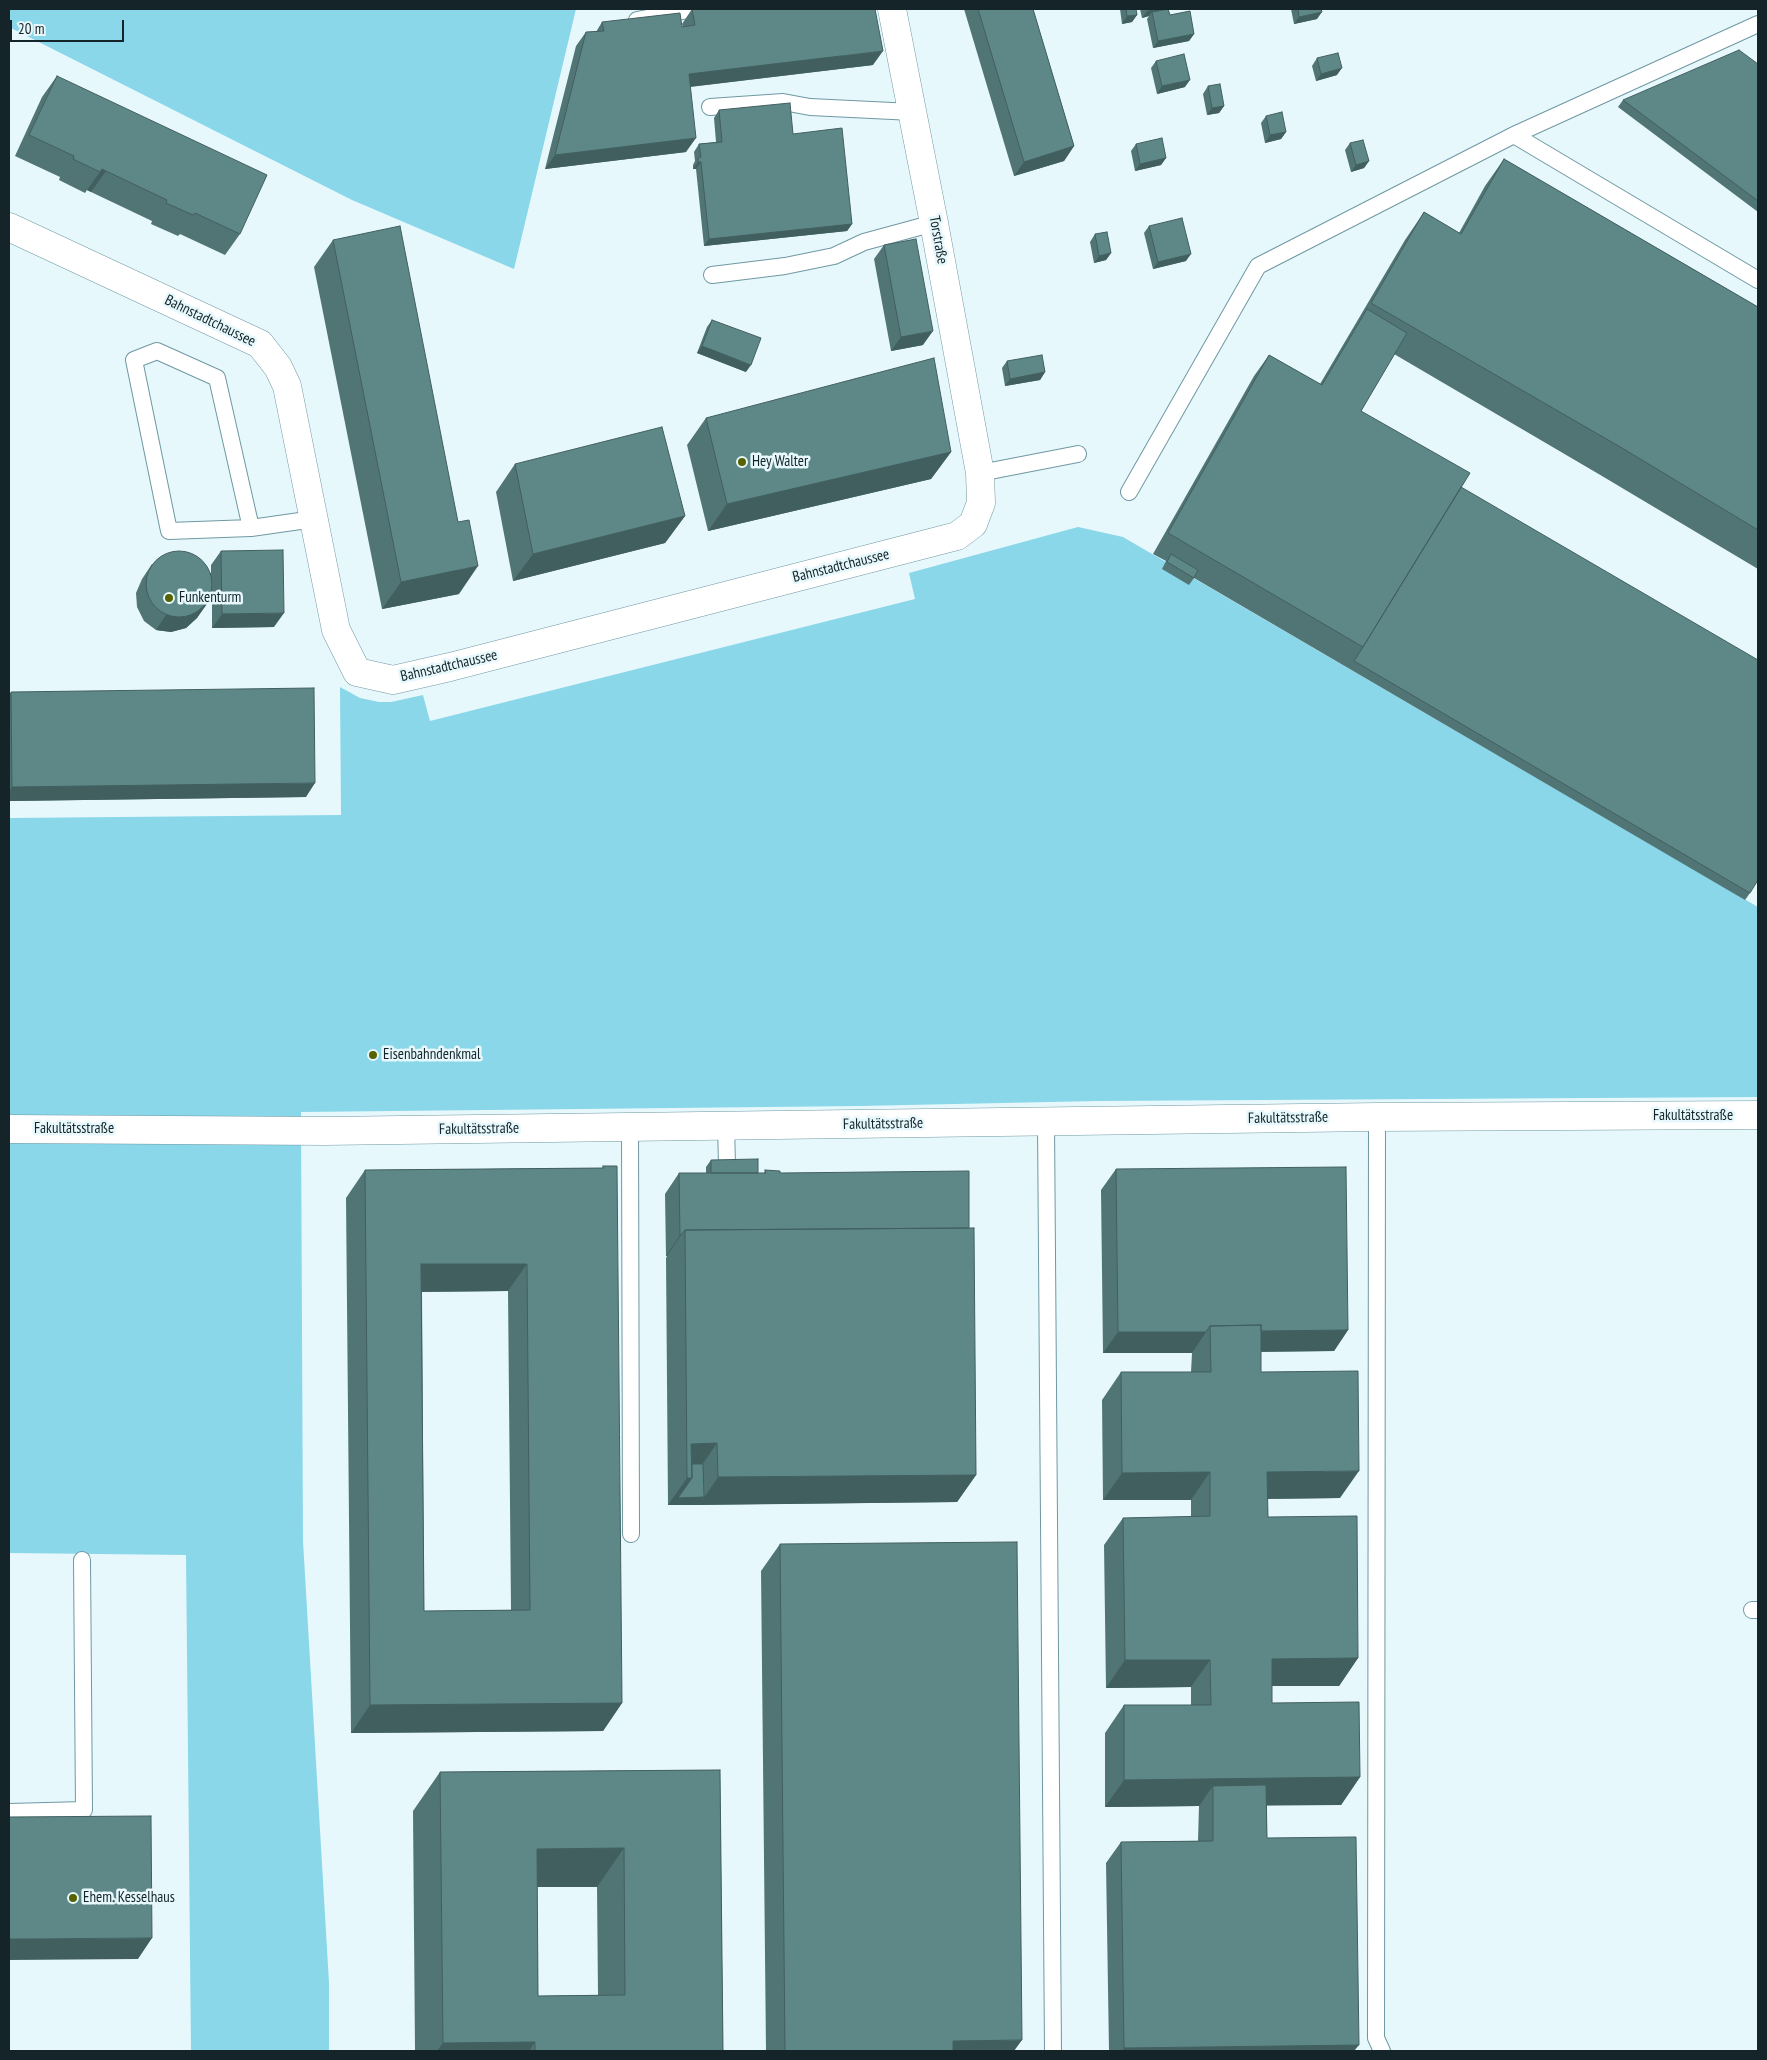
<!DOCTYPE html>
<html>
<head>
<meta charset="utf-8">
<style>
	body { margin:0 }
	#map { position:relative; width:1767px; height:2060px; overflow:hidden; background:#e7f8fd; font-family:"PT Sans Narrow",sans-serif }
	canvas { display:block }
	.frame { position:absolute; inset:0; border:10px solid #142428; pointer-events:none }
	.scale { position:absolute; left:10px; top:20px; width:114px; height:22px; box-sizing:border-box; border:2px solid #142428; border-top:0; padding-left:6px; font-size:15px; line-height:18px; white-space:nowrap; color:#142428; -webkit-text-stroke:4px #e7f8fd; paint-order:stroke }
</style>
</head>
<body>
<div id="map">
<canvas width="1767" height="2060"></canvas>
<div class="frame"></div>
<div class="scale">20 m</div>
</div>
<script>
const g = document.querySelector('canvas').getContext('2d');
g.lineJoin = 'round';
function fillPath(path, color) { g.fillStyle = color; g.fill(path, 'evenodd'); }
const shape = rows => new Path2D(rows.map(r => 'M' + r).join(''));
function strokePath(path, color, width, dash) { g.strokeStyle = color; g.lineWidth = width; g.lineCap = dash ? 'butt' : 'round'; g.setLineDash(dash || []); g.stroke(path); }
function write(font, color, halo, rows, align = 'center') {
  g.font = font + ' "PT Sans Narrow",sans-serif'; g.lineWidth = 5; g.setLineDash([]); g.textBaseline = 'middle'; g.strokeStyle = halo; g.fillStyle = color; for (const [text, x, y, turn = 0] of rows) {
    g.save(); g.translate(x, y); g.rotate((+turn || 0) * Math.PI / 180); g.textAlign = isNaN(turn) ? turn : align; if (halo) g.strokeText(text, 0, 0); g.fillText(text, 0, 0); g.restore();
  }
}
const green = shape([
	[9,9,576,9,514,269,352,200,9,27],
	[1078,527,1123,537,1758,907,1758,1097,1098,1101,859,1106,301,1112,303,1541,329,1983,329,2051,191,2051,186,1555,9,1553,9,818,341,815,340,687,360,698,379,702,391,702,423,695,430,721,915,599,909,573]
]);
const lane = shape([
	[637,20,693,9],
	[710,107,783,102,810,107,913,112],
	[1514,135,1758,280],
	[712,275,785,266,834,256,864,242,934,223],
	[980,473,1078,454],
	[1129,492,1258,266,1514,135,1758,24],
	[251,528,169,531,134,360,157,351,217,378,251,528,314,519],
	[1377,1117,1376,2038,1382,2051],
	[1046,1122,1053,2051],
	[726,1126,727,1165],
	[630,1127,631,1534],
	[1752,1610,1758,1610],
	[9,1812,84,1810,82,1560]
]);
const street = shape([
	[9,227,260,344,278,367,287,386,336,630,357,672,393,680,450,667,957,536,973,524,981,503,980,473,934,223,892,9],
	[9,1129,325,1131,1377,1117,1758,1115]
]);
const wall = shape([
	[692,9,873,65,690,87,686,152,545,169,576,46,586,32,596,32,602,22,683,27,682,24],
	[964,9,1033,9,1074,146,1064,161,1014,176],
	[1120,9,1136,9,1137,15,1132,22,1122,24],
	[1140,9,1163,9,1162,10,1194,34,1189,41,1153,48,1147,19,1149,16,1142,18],
	[1291,9,1321,9,1317,19,1294,24],
	[1317,58,1337,75,1316,81,1312,66],
	[1156,61,1185,87,1157,94,1151,68],
	[1758,64,1758,212,1618,107,1623,100],
	[57,76,240,234,225,255,180,234,178,236,151,224,152,221,91,192,87,190,85,193,59,180,60,177,15,156,42,97],
	[1208,86,1224,106,1219,113,1207,115,1203,94],
	[719,110,793,134,852,224,847,231,704,246,696,169,693,169,693,165,695,161,694,152,699,144,716,142,714,118],
	[1266,116,1286,132,1281,139,1265,143,1261,123],
	[1350,143,1369,161,1364,168,1351,172,1345,150],
	[1136,144,1166,158,1161,165,1135,171,1131,151],
	[1504,159,1758,307,1758,569,1602,476,1394,354,1361,411,1461,487,1750,893,1745,900,1194,578,1189,585,1162,569,1166,561,1153,554,1254,376,1269,355,1320,384,1405,240,1424,212,1459,233,1485,186],
	[1149,226,1186,261,1153,269,1144,233],
	[1095,234,1111,253,1106,260,1094,263,1090,242],
	[333,240,458,522,459,594,382,609,314,267],
	[884,245,923,345,891,351,874,259],
	[712,320,746,372,697,353,707,327],
	[1007,361,1045,372,1040,380,1005,386,1002,368],
	[706,418,951,452,931,479,708,531,687,445],
	[515,464,685,516,665,543,513,581,496,492],
	[221,551,274,627,212,628,212,593,197,618,186,628,171,632,156,630,144,621,137,607,136,593,142,579,152,564,211,573,211,565],
	[11,692,306,797,9,801,9,695],
	[711,1160,758,1173,764,1173,765,1170,780,1173,969,1228,976,1475,957,1502,668,1505,666,1258,667,1256,666,1256,665,1194,679,1173,706,1173,706,1167],
	[603,1166,622,1703,603,1731,351,1733,346,1198,365,1170,602,1168],
	[508,1291,511,1610,424,1611,422,1292],
	[1116,1169,1348,1330,1334,1351,1261,1352,1261,1372,1340,1498,1267,1499,1268,1517,1358,1658,1339,1686,1272,1686,1272,1703,1360,1777,1341,1805,1267,1805,1267,1838,1354,2051,1109,2051,1106,1863,1121,1842,1198,1841,1199,1806,1105,1807,1105,1733,1124,1705,1191,1705,1191,1687,1106,1688,1104,1545,1123,1518,1191,1517,1191,1500,1103,1500,1102,1400,1121,1372,1191,1372,1192,1353,1103,1353,1101,1190],
	[780,1544,1014,2051,766,2051,761,1571],
	[720,1770,723,2051,415,2051,413,1811,440,1772],
	[537,1887,597,1887,598,1995,538,1996]
]);
const shadedWall = shape([
	[1154,9,1163,9,1160,13,1152,12,1149,16,1142,18,1147,11],
	[1322,12,1317,19,1294,24,1299,17],
	[1137,15,1132,22,1122,24,1127,16],
	[1194,34,1189,41,1153,48,1158,41],
	[883,51,873,65,679,88,689,74],
	[1342,68,1337,75,1316,81,1321,74],
	[1190,80,1185,87,1157,94,1162,86],
	[1224,106,1219,113,1207,115,1212,108],
	[1286,132,1281,139,1265,143,1270,135],
	[696,138,686,152,545,169,555,155],
	[1074,146,1064,161,1014,176,1024,162],
	[1166,158,1161,165,1135,171,1140,164],
	[1369,161,1364,168,1351,172,1356,165],
	[698,162,701,162,696,169,693,169],
	[102,169,106,171,91,192,87,190],
	[852,224,847,231,704,246,709,239],
	[1111,253,1106,260,1094,263,1099,256],
	[1191,254,1186,261,1153,269,1158,262],
	[933,331,923,345,891,351,901,337],
	[702,346,751,365,746,372,697,353],
	[1045,372,1040,380,1005,386,1010,379],
	[951,452,931,479,708,531,727,504],
	[685,516,665,543,513,581,533,554],
	[478,566,459,594,382,609,401,582],
	[207,604,197,618,186,628,171,632,156,630,166,615],
	[284,613,274,627,212,628,222,614],
	[315,783,306,797,9,801,9,791,12,787],
	[680,1235,681,1235,667,1256,666,1256],
	[421,1264,527,1264,508,1291,402,1292],
	[1348,1330,1334,1351,1211,1352,1210,1332],
	[1118,1332,1206,1332,1192,1353,1103,1353],
	[717,1443,698,1471,687,1471,691,1444],
	[1359,1471,1340,1498,1248,1499,1267,1472],
	[1210,1472,1191,1500,1103,1500,1122,1473],
	[976,1475,957,1502,699,1505,718,1477],
	[687,1478,692,1478,704,1497,699,1505,668,1505],
	[1358,1658,1339,1686,1253,1686,1272,1659],
	[1125,1660,1210,1660,1191,1687,1106,1688],
	[622,1703,603,1731,351,1733,370,1705],
	[1360,1777,1341,1805,1213,1806,1213,1786,1199,1806,1105,1807,1124,1780],
	[624,1848,597,1887,510,1887,537,1849],
	[152,1938,138,1959,9,1960,9,1939],
	[1022,2040,1014,2051,945,2051,953,2041],
	[535,2042,529,2051,437,2051,443,2043],
	[1359,2045,1354,2051,1122,2051,1124,2048]
]);
const building = shape([
	[692,9,875,9,883,51,689,74,696,138,555,155,586,32,604,31,602,22,680,13,682,27,695,25,692,9],
	[978,9,1033,9,1074,146,1024,162,978,9],
	[1126,9,1136,9,1137,15,1127,16,1126,9],
	[1168,9,1170,15,1190,11,1194,34,1158,41,1152,12,1168,9],
	[1298,9,1321,9,1322,12,1299,17,1298,9],
	[1739,50,1758,64,1758,201,1623,100,1739,50],
	[1338,53,1342,68,1321,74,1317,58,1338,53],
	[1184,54,1190,80,1162,86,1156,61,1184,54],
	[57,76,267,175,240,234,195,213,193,215,166,203,167,200,106,171,102,169,100,172,73,159,74,156,29,135,57,76],
	[1220,84,1224,106,1212,108,1208,86,1220,84],
	[790,103,793,134,842,128,852,224,709,239,701,162,698,162,698,158,701,157,699,144,722,142,719,110,790,103],
	[1282,112,1286,132,1270,135,1266,116,1282,112],
	[1162,138,1166,158,1140,164,1136,144,1162,138],
	[1363,140,1369,161,1356,165,1350,143,1363,140],
	[1504,159,1758,307,1758,530,1622,448,1371,303,1424,212,1461,234,1504,159],
	[1182,218,1191,254,1158,262,1149,226,1182,218],
	[400,226,458,522,469,520,478,566,401,582,333,240,400,226],
	[1107,232,1111,253,1099,256,1095,234,1107,232],
	[916,239,933,331,901,337,884,245,916,239],
	[1367,309,1407,333,1361,411,1470,473,1363,647,1168,533,1269,355,1322,385,1367,309],
	[712,320,761,338,751,365,702,346,712,320],
	[1042,355,1045,372,1010,379,1007,361,1042,355],
	[934,358,951,452,727,504,706,418,934,358],
	[662,427,685,516,533,554,515,464,662,427],
	[1461,487,1758,660,1758,880,1750,893,1354,661,1363,647,1461,487],
	[283,550,284,613,222,614,221,551,283,550],
	'146 584a33 33 0 1 1 66 0a33 33 0 1 1-66 0Z',
	[1171,554,1198,570,1194,578,1167,562,1171,554],
	[314,688,315,783,12,787,11,692,314,688],
	[758,1159,758,1173,711,1173,711,1160,758,1159],
	[603,1166,617,1166,622,1703,370,1705,365,1170,604,1168,603,1166],
	[421,1264,527,1264,530,1610,424,1611,421,1264],
	[1346,1167,1348,1330,1261,1331,1261,1325,1210,1326,1206,1332,1118,1332,1116,1169,1346,1167],
	[765,1170,780,1171,780,1173,969,1171,969,1228,685,1230,681,1235,680,1235,679,1173,766,1173,765,1170],
	[974,1228,976,1475,718,1477,717,1443,691,1444,692,1478,687,1478,685,1230,974,1228],
	[1261,1325,1261,1372,1358,1371,1359,1471,1267,1472,1268,1517,1357,1516,1358,1658,1272,1659,1272,1703,1359,1702,1360,1777,1124,1780,1124,1705,1211,1705,1210,1660,1125,1660,1123,1518,1210,1516,1210,1472,1122,1473,1121,1372,1211,1372,1210,1326,1261,1325],
	[692,1464,703,1464,704,1497,678,1498,692,1478,692,1464],
	[1017,1542,1022,2040,953,2041,953,2051,785,2051,780,1544,1017,1542],
	[720,1770,723,2051,535,2051,535,2042,443,2043,440,1772,720,1770],
	[624,1848,625,1995,538,1996,537,1849,624,1848],
	[1266,1785,1267,1838,1356,1837,1359,2045,1124,2048,1121,1842,1213,1841,1213,1786,1266,1785],
	[151,1816,152,1938,9,1939,9,1817,151,1816]
]);
const markers = [
	[742,462,5,"#576200"],
	[169,598,5,"#576200"],
	[373,1055,5,"#576200"],
	[73,1898,5,"#576200"]
];
const streetNames = [
	["Torstraße",938,240,80],
	["Bahnstadtchaussee",210,321,26],
	["Bahnstadtchaussee",841,566,-14],
	["Bahnstadtchaussee",449,666,-13],
	["Fakultätsstraße",1693,1116],
	["Fakultätsstraße",1288,1118,-1],
	["Fakultätsstraße",883,1124,-1],
	["Fakultätsstraße",74,1129],
	["Fakultätsstraße",479,1129,-1]
];
const poiNames = [
	["Hey Walter",752,462],
	["Funkenturm",179,598],
	["Eisenbahndenkmal",383,1055],
	["Ehem. Kesselhaus",83,1898]
];
fillPath(green, '#89d7e9');
strokePath(lane, '#6f98a2', 18);
strokePath(street, '#6f98a2', 29);
strokePath(lane, '#fff', 16);
strokePath(street, '#fff', 28);
fillPath(wall, '#517575');
fillPath(shadedWall, '#425f5f');
fillPath(building, '#5e8888');
strokePath(building, '#425f5f', 1);
for (const [x, y, r, color] of markers) { const dot = new Path2D(); dot.arc(x, y, r, 0, 2 * Math.PI); g.fillStyle = color; g.fill(dot); strokePath(dot, '#e7f8fd', 2); }
write('15px', '#142428', '#e7f8fd', streetNames);
write('15px', '#142428', '#e7f8fd', poiNames, 'left');
</script>
</body>
</html>
